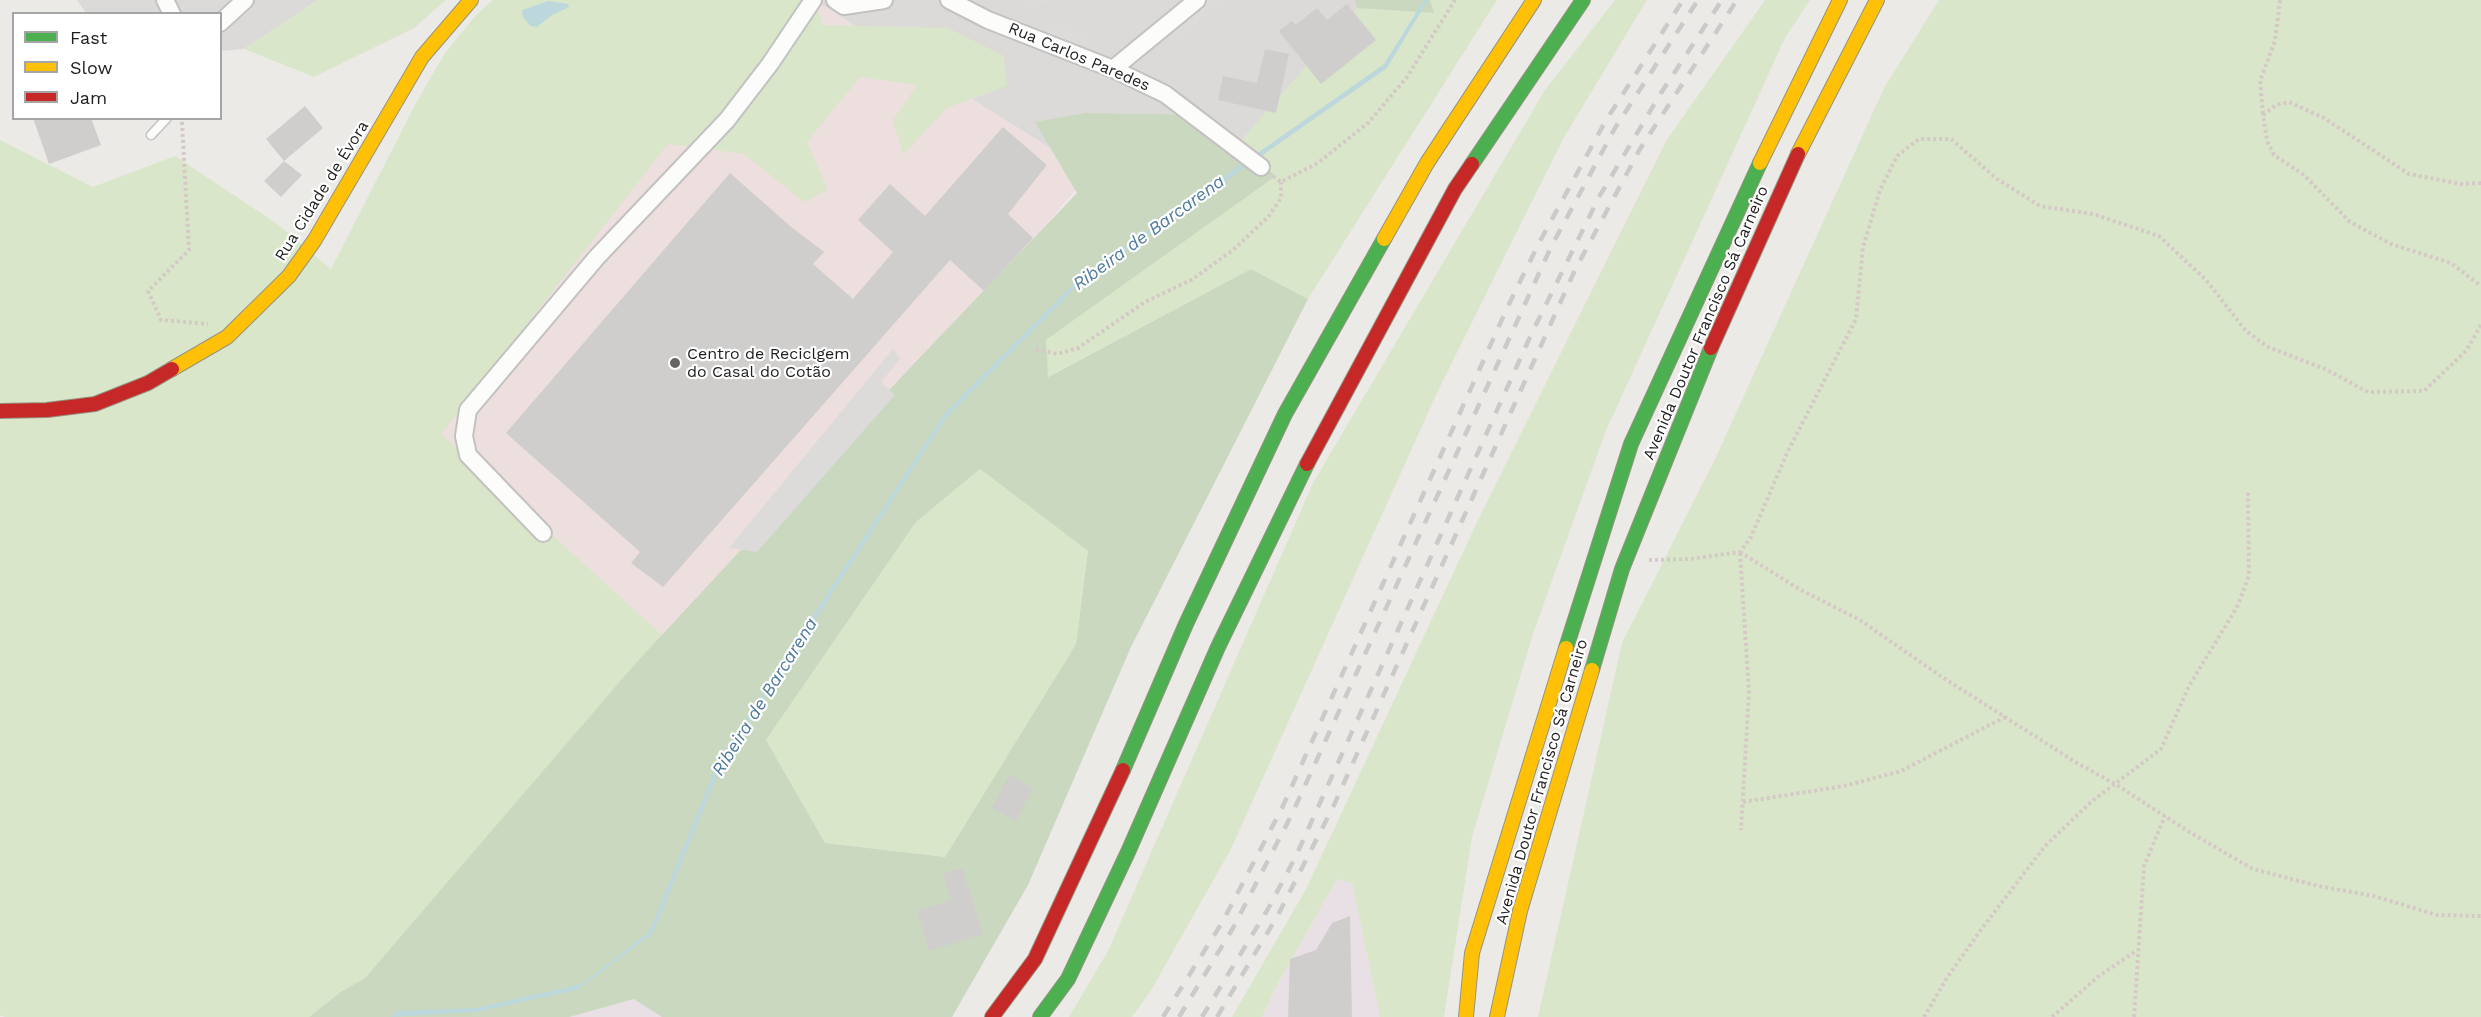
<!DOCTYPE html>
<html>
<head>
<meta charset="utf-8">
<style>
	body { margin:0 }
	#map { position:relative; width:2481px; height:1017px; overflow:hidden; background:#eceae7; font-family:"Work Sans",sans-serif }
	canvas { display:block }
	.legend { position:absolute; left:12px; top:12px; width:210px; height:108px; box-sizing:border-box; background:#fff; border:2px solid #a5a5a5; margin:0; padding:8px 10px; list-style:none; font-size:18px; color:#1e1e1e }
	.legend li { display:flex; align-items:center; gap:12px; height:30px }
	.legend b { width:30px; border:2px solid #a5a5a5 }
</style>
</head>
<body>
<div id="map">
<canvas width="2481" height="1017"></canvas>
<ul class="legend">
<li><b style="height:8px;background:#4caf50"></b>Fast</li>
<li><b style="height:8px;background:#ffc107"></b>Slow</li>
<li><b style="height:8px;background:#c62828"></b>Jam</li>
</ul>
</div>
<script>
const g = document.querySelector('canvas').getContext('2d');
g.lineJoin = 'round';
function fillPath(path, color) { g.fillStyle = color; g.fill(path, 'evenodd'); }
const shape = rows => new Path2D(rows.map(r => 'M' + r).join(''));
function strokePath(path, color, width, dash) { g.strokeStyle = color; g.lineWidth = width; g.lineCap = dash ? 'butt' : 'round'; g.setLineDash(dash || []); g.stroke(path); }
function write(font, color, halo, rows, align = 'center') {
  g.font = font + ' "Work Sans",sans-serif'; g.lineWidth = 4.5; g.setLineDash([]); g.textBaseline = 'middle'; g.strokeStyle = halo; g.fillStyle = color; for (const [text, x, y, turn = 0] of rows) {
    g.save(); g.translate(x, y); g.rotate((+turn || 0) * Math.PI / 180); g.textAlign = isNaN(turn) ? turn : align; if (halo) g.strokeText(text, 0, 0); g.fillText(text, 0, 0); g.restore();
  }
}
const residential = shape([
	[77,0,318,0,244,49,221,51,220,14,86,13],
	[814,0,1375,0,1250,145,1090,173]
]);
const commercial = shape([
	[783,0,814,0,1090,173,668,667,388,452]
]);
const industrial = shape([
	[1337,879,1352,883,1380,1017,1262,1017,1276,987],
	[654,975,701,1017,516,1017]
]);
const grass = shape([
	[318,0,446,0,414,28,314,77,244,49],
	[493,0,815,0,823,25,948,28,1004,56,1007,86,947,108,903,155,893,120,917,85,860,77,807,142,828,190,804,202,744,154,668,144,441,434,662,635,365,978,342,991,309,1017,5,1017,0,1015,0,140,93,187,175,156,276,223,331,269,416,103,445,53,477,14],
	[1430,0,1497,0,1308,299,1251,269,1047,377,1046,340,1276,176,1238,144,1357,8,1434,13],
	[1615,0,1647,0,1563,139,1437,393,1230,851,1150,992,1132,1017,1069,1017,1108,951,1313,483,1545,90],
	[1765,0,1810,0,1785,38,1605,433,1534,631,1472,837,1444,1017,1380,1017,1352,883,1337,879,1276,987,1262,1017,1232,1017,1306,889,1478,520,1666,141],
	[1939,0,2481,0,2481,1017,1538,1017,1622,643,1716,457,1884,88],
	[980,469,1088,551,1076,644,945,857,825,843,766,740,916,522]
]);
const forest = shape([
	[1355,0,1430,0,1434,13,1357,8],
	[1086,113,1202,115,1276,176,1046,340,1048,377,1251,269,1308,299,1131,647,1028,885,952,1017,662,1017,634,999,569,1017,309,1017,342,991,365,978,635,664,907,371,1077,193,1035,122],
	[980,469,1088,551,1076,644,945,857,825,843,766,740,916,522]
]);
const parking = shape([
	[1021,0,1070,0,1022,7],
	[1204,0,1228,0,1173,45,1163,33],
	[1053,20,1091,35,1085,51,1046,35],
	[893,349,900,359,881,382,895,395,757,552,729,548]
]);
const water = shape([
	[1424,0,1428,0,1387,68,1080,283,946,418,722,764,653,933,577,990,476,1012,390,1017,398,1011,476,1008,582,984,649,932,718,761,944,414,1076,281,1384,64],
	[548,1,568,4,569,7,552,15,537,27,530,26,523,17,522,10]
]);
const building = shape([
	[1347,4,1376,40,1321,84,1279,31,1292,21,1295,25,1317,8,1327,20],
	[1265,49,1289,54,1276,113,1218,100,1223,76,1257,83],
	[305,106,323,128,284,161,266,139],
	[33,118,91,118,101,145,49,164],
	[1003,127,1047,165,1008,214,1033,238,984,291,950,260,663,587,631,563,640,552,506,433,730,173,790,226,824,252,813,264,853,299,893,252,858,220,890,184,925,216],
	[284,161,302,175,281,197,264,181],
	[1009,775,1033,788,1016,821,992,808],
	[962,868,983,934,929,951,917,911,951,900,943,874],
	[1350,916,1352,1017,1288,1017,1290,959,1316,950,1332,923]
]);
const path = shape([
	[2263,114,2260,81,2275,41,2280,0],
	[182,122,189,250,148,291,161,320,208,324],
	[1273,176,1281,182,1318,163,1368,123,1407,77,1455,0],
	[2481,183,2461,184,2409,174,2324,118,2289,102,2276,105,2263,115,2267,141,2274,155,2304,175,2350,222,2391,244,2451,263,2481,286],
	[1036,349,1057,354,1078,348,1145,302,1191,280,1232,251,1268,217,1281,198,1281,182],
	[1740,552,1799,589,1860,620,1939,675,2077,763,2115,784,2191,833,2253,869,2318,886,2374,896,2437,915,2481,916],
	[1740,553,1749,693,1741,830],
	[1649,560,1690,559,1740,552,1751,537,1787,453,1856,319,1863,247,1880,190,1897,156,1919,139,1951,139,1997,179,2040,206,2093,214,2159,236,2206,280,2246,331,2268,347,2325,369,2368,392,2424,391,2466,351,2481,325],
	[1743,802,1844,786,1901,771,2005,717],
	[1924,1017,1948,976,1983,927,2045,846,2091,802,2161,749,2189,686,2237,607,2249,576,2248,492],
	[2052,1017,2099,976,2136,951],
	[2134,1017,2144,866,2165,816]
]);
const lane = shape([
	[151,135,167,118]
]);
const street = shape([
	[165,0,172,14],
	[835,0,844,6,884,0],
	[949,0,988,20,1113,69,1165,94,1261,167],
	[220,23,245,0],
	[1113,69,1197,0],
	[543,533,468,455,464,436,468,410,597,257,727,120,770,64,813,0]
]);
const fast = shape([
	[1472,164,1583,0],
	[1566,648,1631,444,1760,163],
	[1592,670,1622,569,1711,348],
	[1123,770,1186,624,1285,414,1384,239],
	[1040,1017,1068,979,1128,852,1218,647,1307,464]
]);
const slow = shape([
	[1798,154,1877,0],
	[1760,163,1840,0],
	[1384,239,1427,163,1534,0],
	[172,369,227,337,289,276,314,241,422,57,471,0],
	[1466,1017,1472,953,1566,648],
	[1497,1017,1520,911,1592,670]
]);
const jam = shape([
	[1711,348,1798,154],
	[0,411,47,410,95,404,148,383,172,369],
	[1307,464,1455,189,1472,164],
	[992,1017,1035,959,1123,770]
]);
const rail = shape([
	[1163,1017,1223,921,1282,808,1508,306,1539,243,1605,122,1683,0],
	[1179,1017,1233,928,1292,814,1551,247,1615,128,1698,0],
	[1202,1017,1268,909,1296,856,1530,337,1599,197,1661,93,1722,0],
	[1217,1017,1278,915,1334,805,1575,270,1640,149,1737,0]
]);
const markers = [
	[675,363,6,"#666564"]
];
const streetNames = [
	["Rua Carlos Paredes",1079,57,23],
	["Rua Cidade de Évora",322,191,-58],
	["Avenida Doutor Francisco Sá Carneiro",1706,323,-67],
	["Avenida Doutor Francisco Sá Carneiro",1542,782,-74]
];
const poiNames = [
	["Centro de Reciclgem",687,354],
	["do Casal do Cotão",687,372]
];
const waterNames = [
	["Ribeira de Barcarena",1149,233,-36],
	["Ribeira de Barcarena",765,697,-58]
];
fillPath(residential, '#dbdad8');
fillPath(commercial, '#eddfde');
fillPath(industrial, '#e9e0e6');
fillPath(grass, '#dae6c9');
fillPath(forest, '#c9d8bf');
fillPath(parking, '#dcdbda');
fillPath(water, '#bdd8dc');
fillPath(building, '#d0cecc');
strokePath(lane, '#c3c2c1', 11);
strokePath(street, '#c3c2c1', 20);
strokePath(fast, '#949481', 16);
strokePath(slow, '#949481', 16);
strokePath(jam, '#949481', 16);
strokePath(path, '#d5c9c7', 4, [3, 3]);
strokePath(lane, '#fcfcfb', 8);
strokePath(street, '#fcfcfb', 16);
strokePath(fast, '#4caf50', 14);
strokePath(slow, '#ffc107', 14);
strokePath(jam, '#c62828', 14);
strokePath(rail, '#cacac9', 4.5, [12, 12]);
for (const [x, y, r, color] of markers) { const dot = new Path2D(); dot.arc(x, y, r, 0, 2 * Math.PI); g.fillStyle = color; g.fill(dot); strokePath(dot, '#fff', 2); }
write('16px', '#1e1e1e', '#fff', streetNames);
write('16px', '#1e1e1e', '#fff', poiNames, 'left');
write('italic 18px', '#507b9d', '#fff', waterNames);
</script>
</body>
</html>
